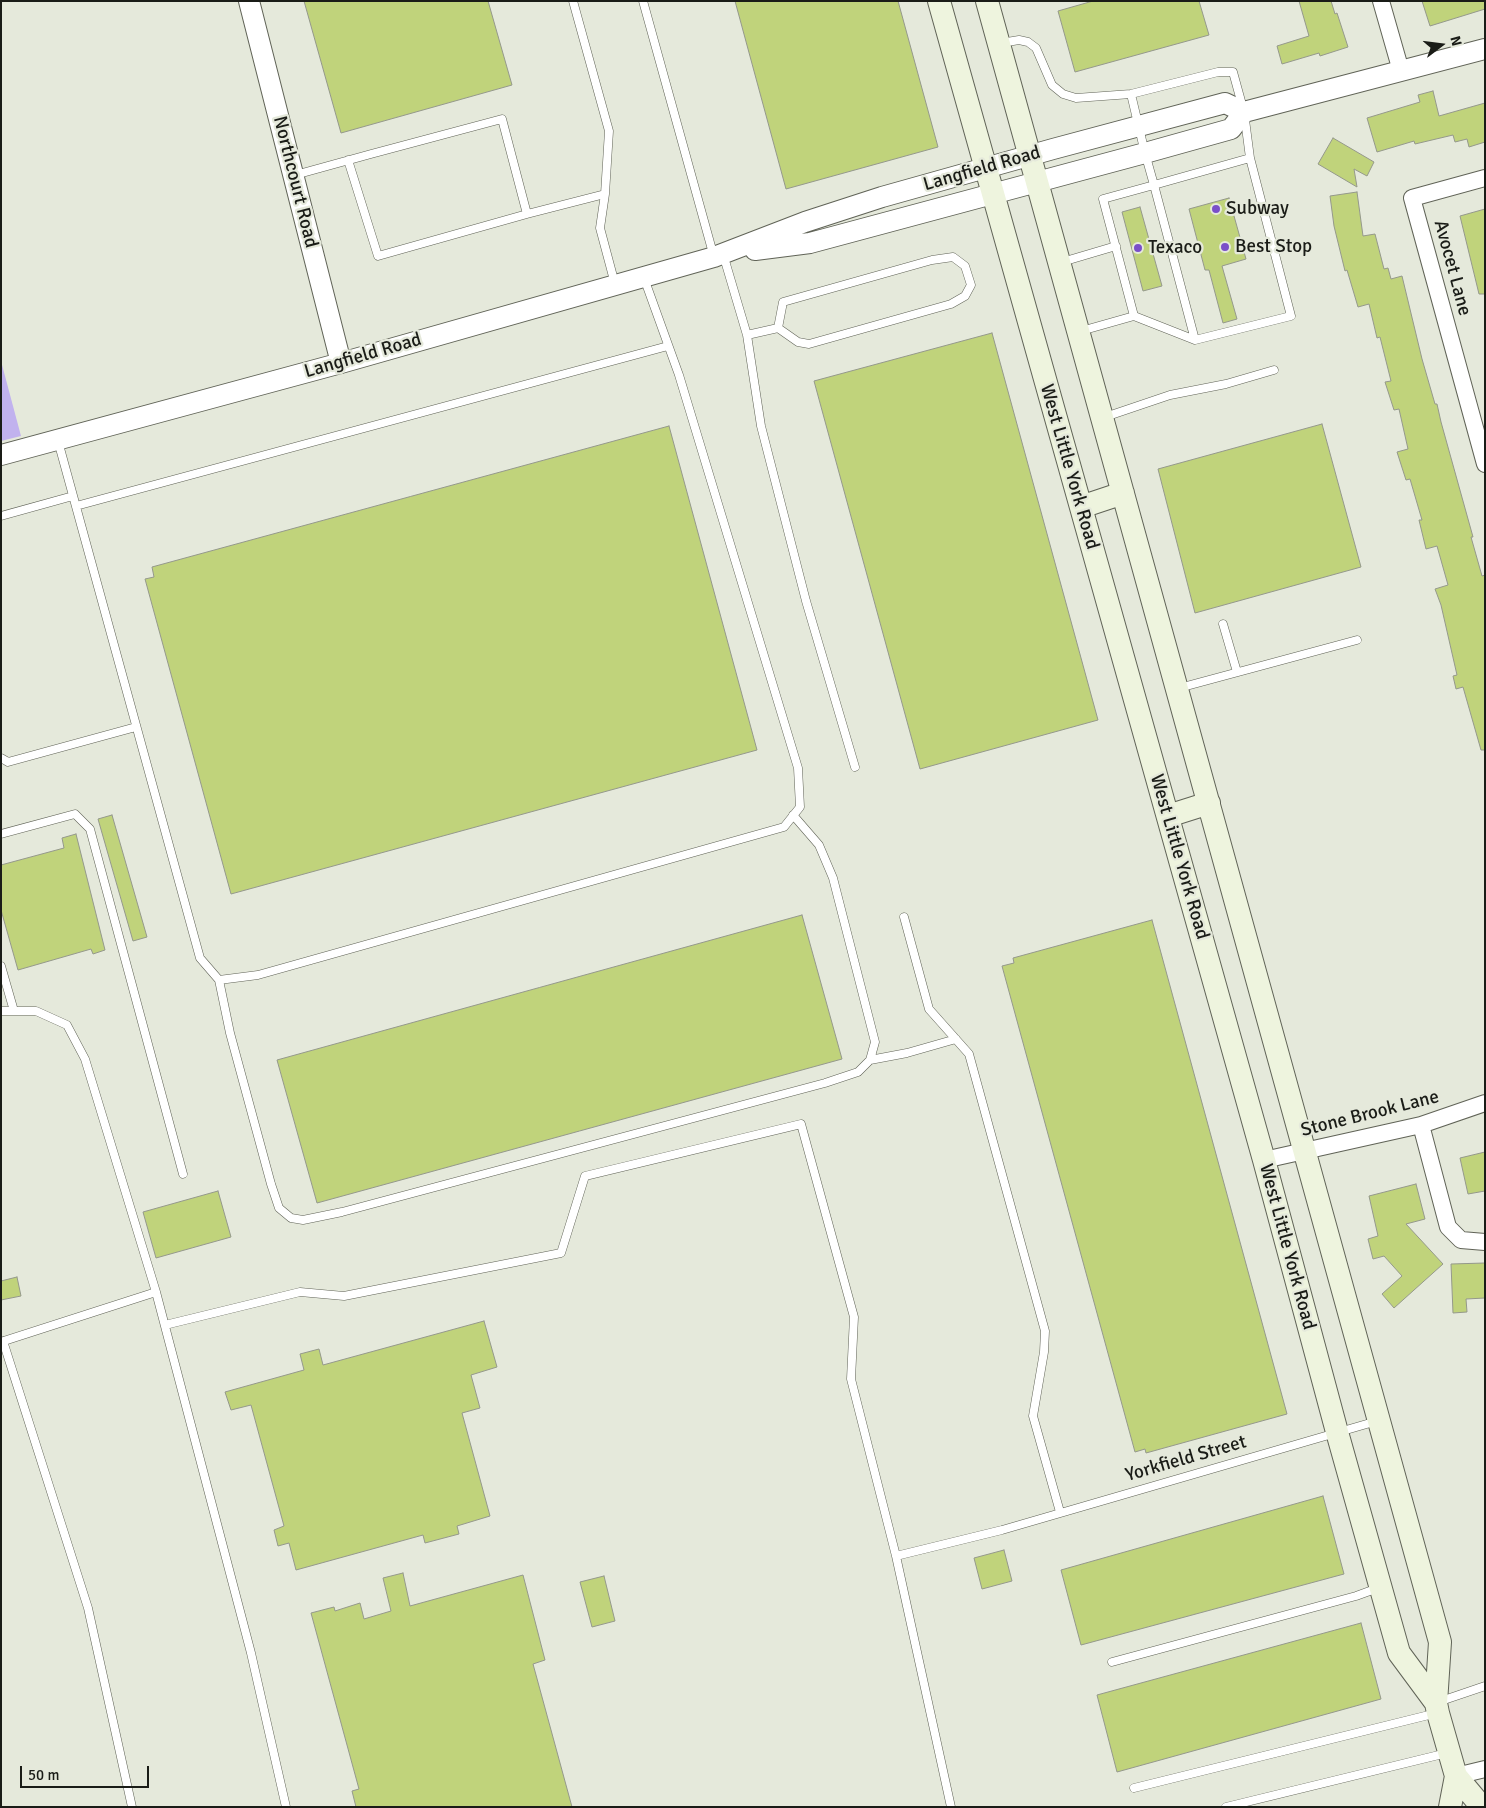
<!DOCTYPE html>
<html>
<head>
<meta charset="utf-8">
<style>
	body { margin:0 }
	#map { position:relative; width:1486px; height:1808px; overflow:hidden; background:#e5e9db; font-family:Signika,sans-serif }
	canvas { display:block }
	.frame { position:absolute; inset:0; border:2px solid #1a1c17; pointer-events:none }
	.north { position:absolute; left:1416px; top:20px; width:50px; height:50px; -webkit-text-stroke:4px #e5e9db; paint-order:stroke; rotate:75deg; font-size:14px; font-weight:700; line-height:20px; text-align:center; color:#1a1c17 }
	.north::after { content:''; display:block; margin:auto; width:18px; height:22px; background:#1a1c17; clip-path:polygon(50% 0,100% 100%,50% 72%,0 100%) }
	.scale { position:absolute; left:20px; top:1766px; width:129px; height:22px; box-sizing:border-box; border:2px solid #1a1c17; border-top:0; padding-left:6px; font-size:15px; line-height:18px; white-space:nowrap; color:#1a1c17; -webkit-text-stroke:4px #e5e9db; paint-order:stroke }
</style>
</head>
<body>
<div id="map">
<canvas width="1486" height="1808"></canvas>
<div class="frame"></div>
<div class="north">N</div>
<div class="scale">50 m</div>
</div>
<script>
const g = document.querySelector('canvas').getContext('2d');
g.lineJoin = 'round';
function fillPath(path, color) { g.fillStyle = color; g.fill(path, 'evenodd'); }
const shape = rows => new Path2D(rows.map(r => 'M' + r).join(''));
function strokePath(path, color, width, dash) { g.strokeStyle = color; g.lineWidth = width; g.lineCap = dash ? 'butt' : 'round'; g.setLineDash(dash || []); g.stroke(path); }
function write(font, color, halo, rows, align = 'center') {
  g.font = font + ' Signika,sans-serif'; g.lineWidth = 4.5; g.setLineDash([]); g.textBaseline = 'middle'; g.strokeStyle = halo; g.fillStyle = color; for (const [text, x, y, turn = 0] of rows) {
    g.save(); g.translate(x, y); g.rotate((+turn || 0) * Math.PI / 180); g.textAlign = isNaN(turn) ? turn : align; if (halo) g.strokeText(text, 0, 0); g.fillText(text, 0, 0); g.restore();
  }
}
const green = shape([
	[1,361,21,436,1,441]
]);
const building = shape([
	[304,1,488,1,512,85,341,133,304,1],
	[735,1,898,1,938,147,786,189,735,1],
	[1093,1,1199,1,1209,35,1075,72,1058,11,1093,1],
	[1299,1,1331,1,1335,14,1337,13,1348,47,1320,56,1319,53,1282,64,1277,46,1309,36,1299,1],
	[1422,1,1485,1,1485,9,1430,26,1422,1],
	[1433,91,1439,116,1485,103,1485,142,1469,147,1467,139,1455,142,1453,135,1415,144,1414,141,1377,152,1367,118,1420,102,1418,95,1433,91],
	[1333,138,1374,162,1367,176,1354,169,1357,187,1318,164,1333,138],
	[1357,192,1363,236,1375,234,1384,269,1388,268,1391,279,1402,276,1422,359,1435,404,1437,404,1441,422,1468,519,1473,537,1471,537,1482,576,1485,575,1485,750,1481,750,1463,687,1456,689,1453,676,1457,675,1441,605,1435,589,1448,585,1437,546,1426,549,1419,520,1422,520,1410,479,1406,480,1397,452,1408,449,1399,409,1394,410,1385,382,1391,381,1380,337,1377,338,1369,304,1358,307,1347,270,1345,271,1334,226,1330,196,1357,192],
	[1229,198,1246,259,1222,266,1237,319,1223,323,1209,270,1205,270,1189,209,1229,198],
	[1140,207,1162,286,1143,291,1122,212,1140,207],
	[1485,209,1485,294,1479,294,1460,216,1485,209],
	[992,333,1098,720,920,769,814,381,992,333],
	[1322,424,1361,567,1195,613,1158,469,1322,424],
	[669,426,757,750,231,894,145,579,154,577,152,567,669,426],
	[112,815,147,937,133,941,98,819,112,815],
	[76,834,105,950,93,954,91,949,18,970,1,910,1,865,64,848,62,838,76,834],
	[802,915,842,1059,317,1203,277,1060,802,915],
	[1152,920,1287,1414,1146,1453,1145,1449,1135,1452,1002,966,1014,963,1013,958,1152,920],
	[1485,1152,1485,1191,1468,1194,1460,1158,1485,1152],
	[1416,1184,1425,1219,1406,1224,1443,1264,1394,1308,1382,1294,1402,1276,1384,1256,1373,1259,1368,1239,1378,1236,1369,1196,1416,1184],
	[218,1191,231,1237,156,1258,143,1212,218,1191],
	[1485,1263,1485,1298,1466,1299,1467,1312,1453,1313,1451,1264,1485,1263],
	[17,1277,21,1296,1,1300,1,1281,17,1277],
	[484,1321,497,1367,471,1375,480,1408,462,1413,490,1516,457,1526,459,1534,425,1543,423,1535,296,1570,289,1543,278,1546,274,1530,284,1526,251,1405,231,1410,225,1392,304,1370,300,1354,319,1349,323,1365,484,1321],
	[1323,1496,1344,1574,1081,1645,1061,1570,1323,1496],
	[1004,1550,1012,1581,982,1589,974,1558,1004,1550],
	[403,1573,410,1606,523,1575,545,1660,533,1664,572,1807,356,1807,352,1791,359,1789,311,1613,334,1607,335,1611,360,1603,364,1619,391,1611,383,1578,403,1573],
	[604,1576,615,1621,592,1627,580,1582,604,1576],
	[1361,1623,1381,1699,1117,1772,1097,1695,1361,1623]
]);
const service = shape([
	[643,1,714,257],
	[1001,43,1019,40,1028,42,1036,48,1052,85,1063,94,1076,98,1131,94,1218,72,1233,72,1244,112,1250,158,1291,316,1195,340,1134,316,1081,331],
	[1131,94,1145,153,1154,185,1103,199,1134,316],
	[295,175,371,154,502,119,527,214,378,256,348,160],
	[605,194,600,228,615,284],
	[527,214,605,194,609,131,573,1],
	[723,254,747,335,761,426,806,601,855,767],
	[1062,262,1116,246],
	[747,335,778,328,783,302,932,260,953,257,965,266,971,285,965,296,951,304,809,344,798,342,778,328],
	[1195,340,1154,185,1250,158],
	[1105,417,1170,395,1226,384,1274,370],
	[58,441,200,958,219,980,258,975,784,827,800,807,798,768,679,375,644,278],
	[76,506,668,346],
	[1,516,73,496],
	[1223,624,1237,672],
	[1179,688,1357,640],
	[1,758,8,762,136,727],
	[1,834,75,814,90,829,183,1174],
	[904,917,929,1009,969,1054,1045,1331,1044,1352,1033,1416,1060,1512],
	[1,966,14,1011],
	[219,980,230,1033,271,1184,279,1208,291,1218,303,1220,342,1212,825,1083,858,1072,870,1060,875,1042,833,878,819,845,793,815],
	[1,1011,36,1011,67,1025,85,1059,156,1292],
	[870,1060,907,1053,956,1039],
	[165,1325,300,1292,344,1296,561,1253,585,1176,801,1124,854,1317,851,1379,896,1556],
	[3,1341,88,1608,132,1807],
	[1,1342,156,1292,251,1653,286,1807],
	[1112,1662,1356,1596,1378,1588],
	[1438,1702,1485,1686],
	[1134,1788,1437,1713],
	[951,1807,896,1556,1002,1530,1377,1421],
	[1226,1807,1447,1753]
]);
const minor = shape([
	[1381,1,1401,71],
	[1485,178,1412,198,1485,464],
	[1421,1125,1448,1227,1461,1240,1485,1242],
	[1264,1160,1421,1125,1485,1103],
	[1456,1776,1485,1769]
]);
const tertiary = shape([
	[249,1,341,363],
	[755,250,810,243,1145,153,1231,129,1244,112,1485,49],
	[1,455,341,363,714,257,805,222,882,197,1053,149,1225,103,1244,112]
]);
const secondary = shape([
	[939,1,1264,1160,1337,1432,1399,1653,1436,1703],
	[987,1,1440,1642,1436,1703,1438,1713,1456,1776,1482,1807],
	[1081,507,1123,493],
	[1168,816,1209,803],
	[1450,1807,1456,1776]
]);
const markers = [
	[1216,209,5,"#7a4fc8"],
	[1225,247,5,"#7a4fc8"],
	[1138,248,5,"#7a4fc8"]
];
const streetNames = [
	["Langfield Road",982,169,-16],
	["Northcourt Road",295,182,76],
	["Avocet Lane",1452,268,75],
	["Langfield Road",363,356,-16],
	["West Little York Road",1069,467,74],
	["West Little York Road",1179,857,74],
	["Stone Brook Lane",1370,1114,-14],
	["West Little York Road",1287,1247,75],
	["Yorkfield Street",1186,1459,-16]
];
const poiNames = [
	["Subway",1226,209],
	["Best Stop",1235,247],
	["Texaco",1148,248]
];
fillPath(green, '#c1b2ee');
fillPath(building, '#c0d37b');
strokePath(building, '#94988b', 1);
strokePath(service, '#606357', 9);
strokePath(minor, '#606357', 18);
strokePath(tertiary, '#606357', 22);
strokePath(secondary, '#606357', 24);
strokePath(service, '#fff', 8);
strokePath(minor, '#fff', 16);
strokePath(tertiary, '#fff', 20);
strokePath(secondary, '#eef4de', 22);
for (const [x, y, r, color] of markers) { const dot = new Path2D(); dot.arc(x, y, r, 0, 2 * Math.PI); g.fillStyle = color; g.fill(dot); strokePath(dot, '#e5e9db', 2); }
write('19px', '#1a1c17', '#e5e9db', streetNames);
write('19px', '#1a1c17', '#e5e9db', poiNames, 'left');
</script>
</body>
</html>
